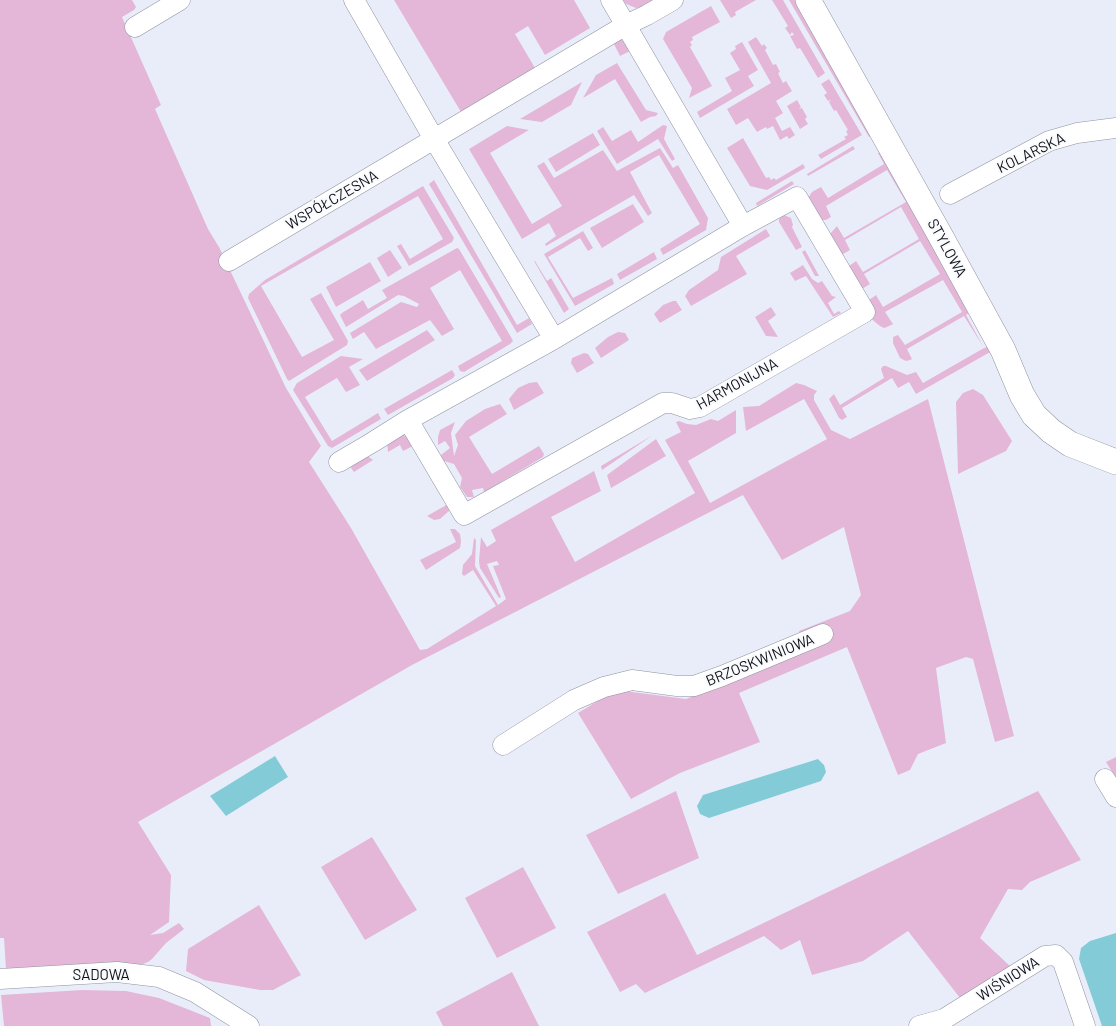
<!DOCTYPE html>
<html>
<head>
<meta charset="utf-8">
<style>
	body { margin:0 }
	canvas { display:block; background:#e9edfa }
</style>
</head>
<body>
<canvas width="1116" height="1026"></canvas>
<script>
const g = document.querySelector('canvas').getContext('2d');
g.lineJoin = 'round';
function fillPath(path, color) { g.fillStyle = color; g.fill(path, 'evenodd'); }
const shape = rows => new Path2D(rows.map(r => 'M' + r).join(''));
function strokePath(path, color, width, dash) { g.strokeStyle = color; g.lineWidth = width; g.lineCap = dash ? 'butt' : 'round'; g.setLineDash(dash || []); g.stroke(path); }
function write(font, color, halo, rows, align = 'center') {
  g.font = font + ' Barlow,sans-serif'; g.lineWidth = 4; g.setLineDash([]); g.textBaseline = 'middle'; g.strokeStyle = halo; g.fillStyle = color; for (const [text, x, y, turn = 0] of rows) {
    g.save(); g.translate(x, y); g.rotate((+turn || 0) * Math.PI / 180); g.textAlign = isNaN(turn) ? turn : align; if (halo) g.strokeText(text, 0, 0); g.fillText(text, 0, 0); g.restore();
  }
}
const green = shape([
	[0,0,132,0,136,7,134,10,122,17,161,105,155,109,208,229,219,247,286,388,321,446,309,462,351,528,420,650,427,649,496,606,473,570,464,576,462,574,463,565,472,554,474,538,476,540,475,566,498,605,506,599,493,566,499,565,497,561,487,564,501,597,499,598,480,568,479,561,481,537,487,547,496,541,491,530,594,471,601,491,551,517,575,562,695,493,665,440,681,432,676,422,679,421,687,424,696,425,711,419,718,421,736,410,736,433,688,461,710,503,827,439,804,399,746,431,743,407,759,406,796,383,804,385,817,391,814,395,814,400,831,430,850,439,928,399,1014,736,995,742,973,659,966,657,936,668,946,743,918,754,910,770,898,775,847,647,739,693,760,742,680,773,631,799,578,713,616,690,686,699,805,650,799,631,850,611,861,595,844,527,782,560,743,495,412,665,138,822,171,875,169,922,150,935,163,933,179,923,184,929,166,943,152,959,148,962,140,965,6,969,4,938,0,938],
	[394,0,574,0,590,28,545,55,528,26,515,34,535,68,461,112],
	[623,0,653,0,641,7,636,8,626,4],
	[720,0,756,0,735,12,736,15,731,18],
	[772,0,783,0,825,73,818,78,800,48,797,49,790,36,794,35,792,32,790,35,785,28,788,26],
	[789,0,800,0,875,134,869,137],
	[711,6,720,22,692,37,693,40,690,42,692,45,690,47,712,86,689,98,692,88,663,39,666,32],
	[756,37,762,46,764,44,767,48,765,50,773,65,776,64,780,72,778,73,783,83,786,81,792,91,776,101,783,113,775,118,782,131,790,127,795,135,789,139,787,136,780,140,773,126,767,129,766,127,757,132,748,118,736,125,727,109,771,83,748,42],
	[621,39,632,50,620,56,612,40],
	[742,42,758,70,748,76,754,86,700,118,697,112,732,91,725,78,740,70,730,53,736,49,735,46],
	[617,63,646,110,658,113,656,116,650,117,641,122,615,79,583,98,596,75],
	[829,79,862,135,821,159,818,155,846,139,844,137,848,135,846,131,848,130,836,110,834,111,829,102,831,100,828,101,824,95,827,93,821,84],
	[582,82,571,105,542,122,520,119],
	[797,100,801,107,799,109,802,108,807,117,805,119,808,124,800,129,787,106],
	[663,125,667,126,664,139,675,159,672,161,658,139,617,164,597,131,603,127,612,141,631,130,638,142],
	[507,126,529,130,490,153,532,224,562,206,537,166,544,162,554,178,603,150,617,171,660,148,673,168,678,165,708,218,706,230,663,255,660,249,700,224,659,155,630,172,652,213,648,216,634,195,546,246,545,244,556,236,549,223,522,239,469,149],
	[593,133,600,145,556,172,548,159],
	[743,138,766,178,769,177,771,180,774,178,776,180,803,164,805,168,767,190,750,186,727,148],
	[853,146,855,149,808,176,807,174],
	[880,152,972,311,966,315,984,348,990,346,992,351,916,394,909,382,898,388,892,378,842,408,847,417,842,420,839,418,829,399,834,394,840,405,884,378,881,369,883,366,886,366,907,375,916,372,923,383,984,348,964,316,907,349,912,359,910,360,906,361,900,358,893,343,893,337,898,335,905,345,962,312,943,280,885,312,893,324,887,327,884,328,880,326,869,317,869,300,876,295,883,307,940,274,920,241,864,274,870,284,862,289,849,266,856,261,863,272,919,239,901,207,845,240,850,250,843,254,839,254,830,234,837,226,844,238,906,202,887,170,826,206,831,217,826,220,822,220,808,198,812,192,821,187,828,198,884,164,878,153],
	[434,180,517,325,529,318,532,324,517,333,429,184],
	[792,181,794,184,757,206,756,203],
	[423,186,454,238,452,242,409,266,397,246,401,244,410,259,443,239,418,196,261,286,302,357,334,340,310,299,321,293,348,341,347,345,289,381,287,379,248,298,249,294,265,280],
	[633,204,644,222,602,248,590,228],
	[784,215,791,218,793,225,792,227,802,247,796,250,779,222,779,219],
	[766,229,770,236,736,256,747,274,691,306,685,296,689,290,718,270,721,257],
	[583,231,593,248,588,251,580,238,548,257,573,298,612,278,614,284,575,306,544,254],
	[457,248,459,249,511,337,513,341,510,344,464,372,460,371,458,366,502,341,460,270,430,288,454,329,442,336,430,320,376,349,364,332,353,339,350,333,401,302,417,307,419,304,404,296,398,295,346,327,340,315,342,313,363,300,368,309,387,298,382,290],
	[390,250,402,268,388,277,377,258],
	[805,250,818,274,819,276,815,276,802,252],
	[654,252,657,259,620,280,617,274],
	[534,261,535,261,547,281,551,278,569,309,564,313],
	[370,262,381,281,336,307,326,287],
	[803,265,812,279,818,283,822,281,832,296,836,297,828,303,834,314,839,311,841,313,833,317,806,276,795,281,790,273],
	[673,301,676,301,682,310,660,323,654,314,663,305],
	[771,307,776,315,768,321,778,337,766,336,755,317],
	[427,330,435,340,367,381,359,370],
	[618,332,625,333,629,340,601,358,595,348,608,337],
	[584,353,588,354,594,363,577,373,571,363,572,358],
	[341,356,363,359,349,367,360,385,346,392,337,378,305,397,332,441,378,413,381,419,332,448,328,446,293,390,297,383],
	[452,370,455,375,453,378,388,415,384,409],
	[537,382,544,393,514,410,509,399,513,394,518,388,529,383],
	[973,389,983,395,1012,441,1006,451,958,474,956,402,963,393],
	[500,404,507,414,469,437,492,474,539,446,544,454,543,457,484,492,483,488,472,490,474,497,467,497,460,487,462,478,454,464,444,461,441,455,450,448,445,441,438,445,438,437,440,430,455,422,451,433,454,456,458,445,455,435,466,421,485,409],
	[402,434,408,438,413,446,403,451,400,445,388,452,387,442],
	[653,435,602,470,601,466],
	[656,439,666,456,611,488,607,475],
	[365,454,373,460,354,472,351,468,352,462],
	[448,504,449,511,440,519,434,520,427,516],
	[450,529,455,529,460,534,461,541,460,548,426,570,420,560,456,542],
	[1116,757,1116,778,1106,762],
	[676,791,699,858,618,894,586,835],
	[1038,791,1081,860,1030,882,1022,890,1008,889,980,938,1011,967,960,998,908,931,863,961,812,975,800,940,781,950,764,936,645,993,636,984,620,992,587,932,665,893,697,955],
	[372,837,417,910,365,940,321,867],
	[523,867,556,928,497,958,465,898],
	[259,905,301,975,273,990,260,990,204,980,186,971,188,949],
	[512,972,539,1026,443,1026,436,1012],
	[82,990,126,991,159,998,210,1018,211,1026,4,1026,1,995]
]);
const water = shape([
	[275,756,288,777,226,816,210,796],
	[818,759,824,765,826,772,821,781,709,818,700,814,697,806,703,795],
	[1116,933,1116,1026,1102,1026,1079,959,1081,948,1090,941]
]);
const minor = shape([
	[354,0,434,139,554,339],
	[611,0,743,226],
	[135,27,180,0],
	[950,194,1049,141,1077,133,1116,128],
	[229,261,626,25,647,15,673,0],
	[339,462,373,442,408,420,426,410,554,339,743,226,797,197,865,312,700,407,690,409,672,403,663,403,464,515,408,420],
	[503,745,574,700,604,687,632,680,677,686,694,686,722,676,823,634],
	[1105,779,1116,797],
	[0,979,117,972,159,977,195,992,249,1026],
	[919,1026,944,1019,1045,956,1056,955,1063,962,1085,1026]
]);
const tertiary = shape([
	[808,0,940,235,1003,350,1022,395,1034,415,1051,431,1070,444,1116,462]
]);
const streetNames = [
	["KOLARSKA",1031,153,-26],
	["WSPÓŁCZESNA",332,200,-30],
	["STYLOWA",947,248,61],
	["HARMONIJNA",737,384,-29],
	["BRZOSKWINIOWA",760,660,-22],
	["SADOWA",101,975],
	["WIŚNIOWA",1008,979,-32]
];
fillPath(green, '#e4b7d8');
fillPath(water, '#83ccd7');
strokePath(minor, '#90939f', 21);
strokePath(tertiary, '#90939f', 26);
strokePath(minor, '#fff', 20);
strokePath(tertiary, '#fff', 25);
write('15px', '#0f1014', '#f9fafd', streetNames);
</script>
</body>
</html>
